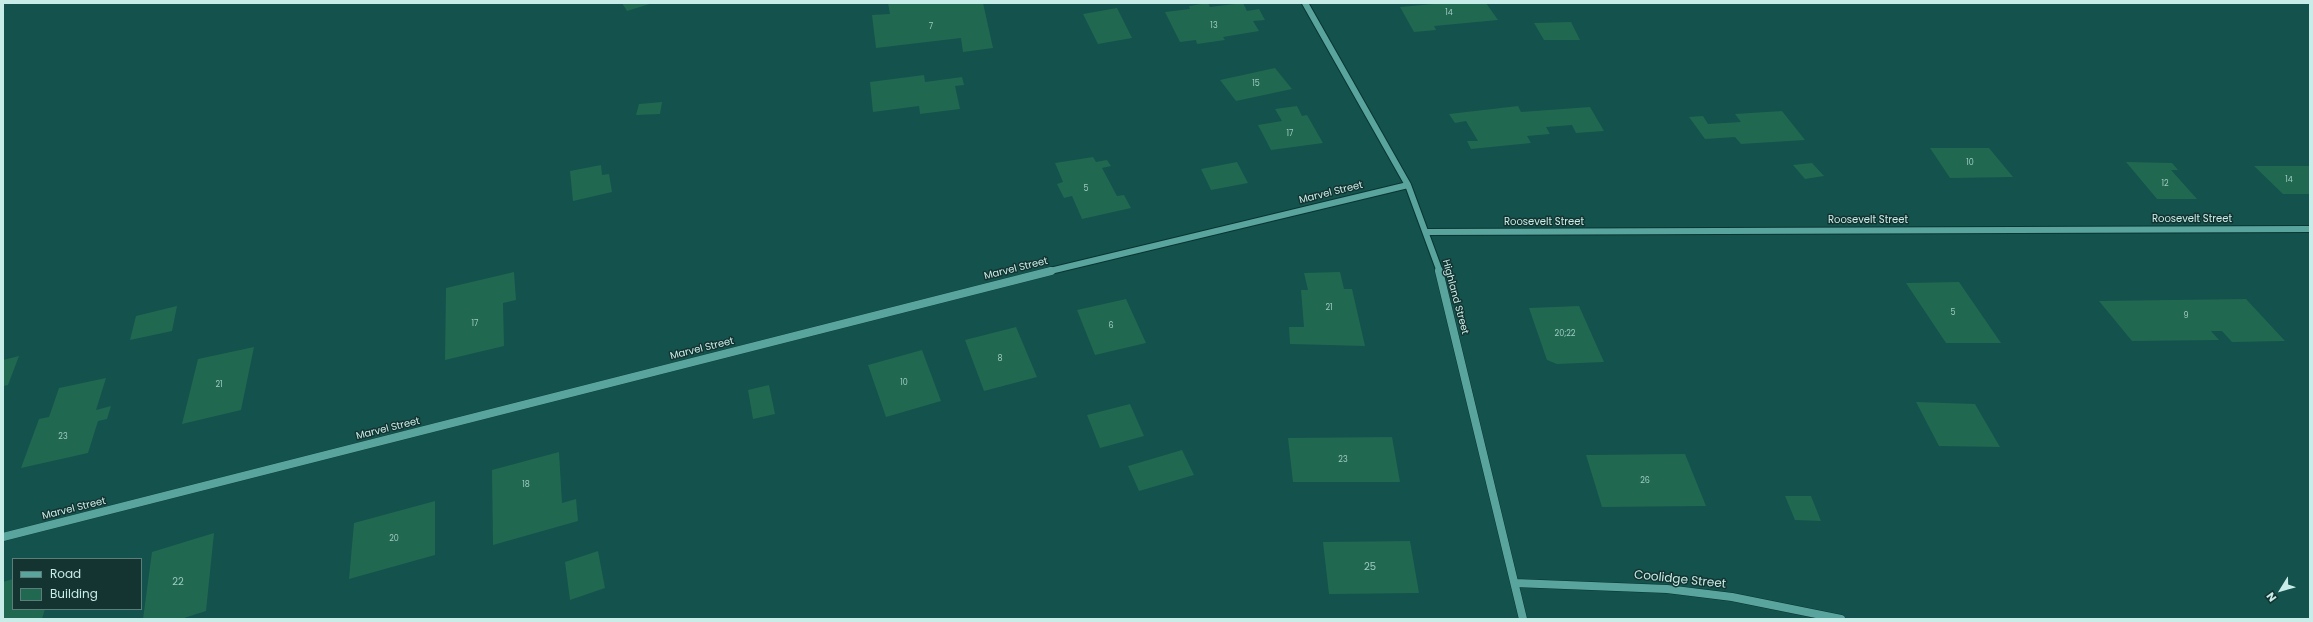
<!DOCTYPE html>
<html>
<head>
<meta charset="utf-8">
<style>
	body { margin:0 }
	#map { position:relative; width:2313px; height:622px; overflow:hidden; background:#14524d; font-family:Poppins,sans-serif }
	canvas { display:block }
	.frame { position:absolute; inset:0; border:4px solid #c8ece8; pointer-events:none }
	.legend { position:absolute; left:12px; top:558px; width:130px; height:52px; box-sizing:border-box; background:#143431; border:1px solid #5c7e7a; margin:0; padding:5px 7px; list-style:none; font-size:12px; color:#c8ece8 }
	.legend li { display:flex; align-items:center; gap:8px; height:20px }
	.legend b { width:20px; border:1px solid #5c7e7a }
	.north { position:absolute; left:2261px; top:570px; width:40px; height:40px; -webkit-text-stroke:3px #143431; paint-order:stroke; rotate:233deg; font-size:11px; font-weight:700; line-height:16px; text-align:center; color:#c8ece8 }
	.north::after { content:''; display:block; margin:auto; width:14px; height:18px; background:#c8ece8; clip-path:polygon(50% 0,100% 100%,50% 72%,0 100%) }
</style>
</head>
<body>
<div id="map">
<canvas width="2313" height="622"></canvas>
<div class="frame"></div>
<ul class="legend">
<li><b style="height:5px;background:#59a59e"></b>Road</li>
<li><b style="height:11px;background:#216850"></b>Building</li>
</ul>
<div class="north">N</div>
</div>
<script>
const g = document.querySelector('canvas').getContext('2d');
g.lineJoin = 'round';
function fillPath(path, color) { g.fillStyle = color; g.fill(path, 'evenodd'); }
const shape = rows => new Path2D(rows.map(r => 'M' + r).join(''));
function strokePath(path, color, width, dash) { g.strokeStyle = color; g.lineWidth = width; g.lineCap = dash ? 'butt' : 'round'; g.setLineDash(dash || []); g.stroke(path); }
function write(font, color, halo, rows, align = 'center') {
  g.font = font + ' Poppins,sans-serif'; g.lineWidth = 3; g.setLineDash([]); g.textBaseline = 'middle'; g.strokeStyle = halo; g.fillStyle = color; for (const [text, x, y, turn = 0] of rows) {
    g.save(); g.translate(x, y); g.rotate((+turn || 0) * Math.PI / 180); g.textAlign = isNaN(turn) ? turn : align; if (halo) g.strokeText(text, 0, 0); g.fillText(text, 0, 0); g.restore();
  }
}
const building = shape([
	[622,3,653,3,627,11],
	[888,3,983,3,993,48,963,52,961,38,876,48,872,15,890,14],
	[1208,3,1210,7,1243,3,1247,11,1259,9,1265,20,1253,21,1259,31,1223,37,1225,40,1197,44,1196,40,1180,42,1165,12,1190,9,1189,6],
	[1445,3,1486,3,1498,20,1434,26,1436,30,1414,32,1400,7],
	[1117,8,1132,38,1098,44,1083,14],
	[1571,22,1580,40,1544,40,1534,23],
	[1275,68,1292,89,1236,101,1220,80],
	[924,75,925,82,962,77,964,85,955,86,960,109,920,114,919,106,873,112,870,82],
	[662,102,660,114,636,115,639,104],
	[1297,106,1302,116,1307,115,1323,143,1271,150,1258,125,1282,121,1275,109],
	[1518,106,1521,112,1590,107,1604,131,1576,133,1572,125,1546,127,1550,134,1527,136,1531,143,1471,149,1467,141,1478,141,1466,121,1455,123,1449,114],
	[1782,111,1805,140,1741,144,1735,137,1705,139,1689,117,1703,116,1708,124,1741,122,1735,114],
	[1930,148,1989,148,2013,177,1950,178],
	[1093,157,1096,162,1107,160,1111,166,1102,168,1117,196,1124,195,1131,208,1082,219,1072,196,1064,198,1057,184,1063,182,1055,163],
	[1237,162,1248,183,1211,190,1201,169],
	[2126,162,2172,163,2178,170,2171,170,2197,199,2157,199],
	[1812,163,1824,176,1805,179,1793,165],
	[601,165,602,175,609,174,612,192,573,201,570,171],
	[2254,166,2310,166,2310,194,2283,194],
	[514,272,516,300,503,303,504,346,445,360,446,288],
	[1340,272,1344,289,1352,289,1365,346,1290,344,1289,327,1304,327,1301,290,1308,290,1304,273],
	[1959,282,2001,343,1946,343,1906,283],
	[1126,299,1146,343,1095,355,1077,310],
	[2246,299,2285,341,2232,342,2222,331,2211,331,2219,340,2132,341,2099,301],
	[177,306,172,331,130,340,136,316],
	[1579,306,1604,362,1557,364,1547,360,1529,308],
	[1016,327,1037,377,984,391,965,340],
	[254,347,241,410,182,424,198,359],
	[922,350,941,401,886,417,868,365],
	[19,356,8,385,3,386,3,360],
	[106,378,96,410,111,406,107,419,98,421,88,453,21,468,39,419,49,417,59,388],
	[769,385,775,414,753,419,748,390],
	[1916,402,1975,404,2000,447,1939,446],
	[1130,404,1144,436,1100,448,1087,415],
	[1392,437,1400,482,1293,482,1288,438],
	[1182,450,1194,475,1139,491,1128,466],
	[559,452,562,503,576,499,578,521,493,545,492,470],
	[1685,454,1706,506,1602,507,1586,455],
	[1785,496,1811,496,1821,521,1795,520],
	[435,501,435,555,349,579,354,523],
	[214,533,206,611,181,619,143,619,152,552],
	[1410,541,1419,593,1329,594,1323,542],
	[598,551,605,588,570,600,565,562],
	[13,579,13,609,45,609,42,619,3,619,3,582]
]);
const minorFar1 = shape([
	[1305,3,1408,185,1440,272],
	[1426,232,2310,229],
	[1046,272,1408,185]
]);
const minor = shape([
	[1439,271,1523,619],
	[3,537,1051,271],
	[1515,583,1667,589,1732,597,1841,619]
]);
const numberNames = [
	["14",1449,13],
	["13",1214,26],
	["7",931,27],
	["15",1256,84],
	["17",1290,134],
	["10",1970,163],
	["14",2289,180],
	["12",2165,184],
	["5",1086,189],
	["21",1329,308],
	["5",1953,313],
	["9",2186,316],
	["17",475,324],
	["6",1111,326],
	["20;22",1565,334],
	["8",1000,359],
	["10",904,383],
	["21",219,385],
	["23",63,437],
	["23",1343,460],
	["26",1645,481],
	["18",526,485],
	["20",394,539]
];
const streetNames = [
	["Marvel Street",1331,193,-14],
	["Roosevelt Street",2192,219],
	["Roosevelt Street",1868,220],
	["Roosevelt Street",1544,222],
	["Marvel Street",1016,269,-14],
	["Highland Street",1455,297,75],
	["Marvel Street",702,349,-14],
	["Marvel Street",388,429,-14],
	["Marvel Street",74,509,-14]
];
const nearNumbernames = [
	["25",1370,567],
	["22",178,582]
];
const nearStreetnames = [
	["Coolidge Street",1680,580,6]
];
fillPath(building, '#216850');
strokePath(minorFar1, '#0a3532', 8);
strokePath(minor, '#0a3532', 9);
strokePath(minorFar1, '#59a59e', 6);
strokePath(minor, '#59a59e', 8);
write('8px', '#9ecbc2', null, numberNames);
write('10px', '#c8ece8', '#143431', streetNames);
write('10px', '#9ecbc2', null, nearNumbernames);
write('12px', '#c8ece8', '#143431', nearStreetnames);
</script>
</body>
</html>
